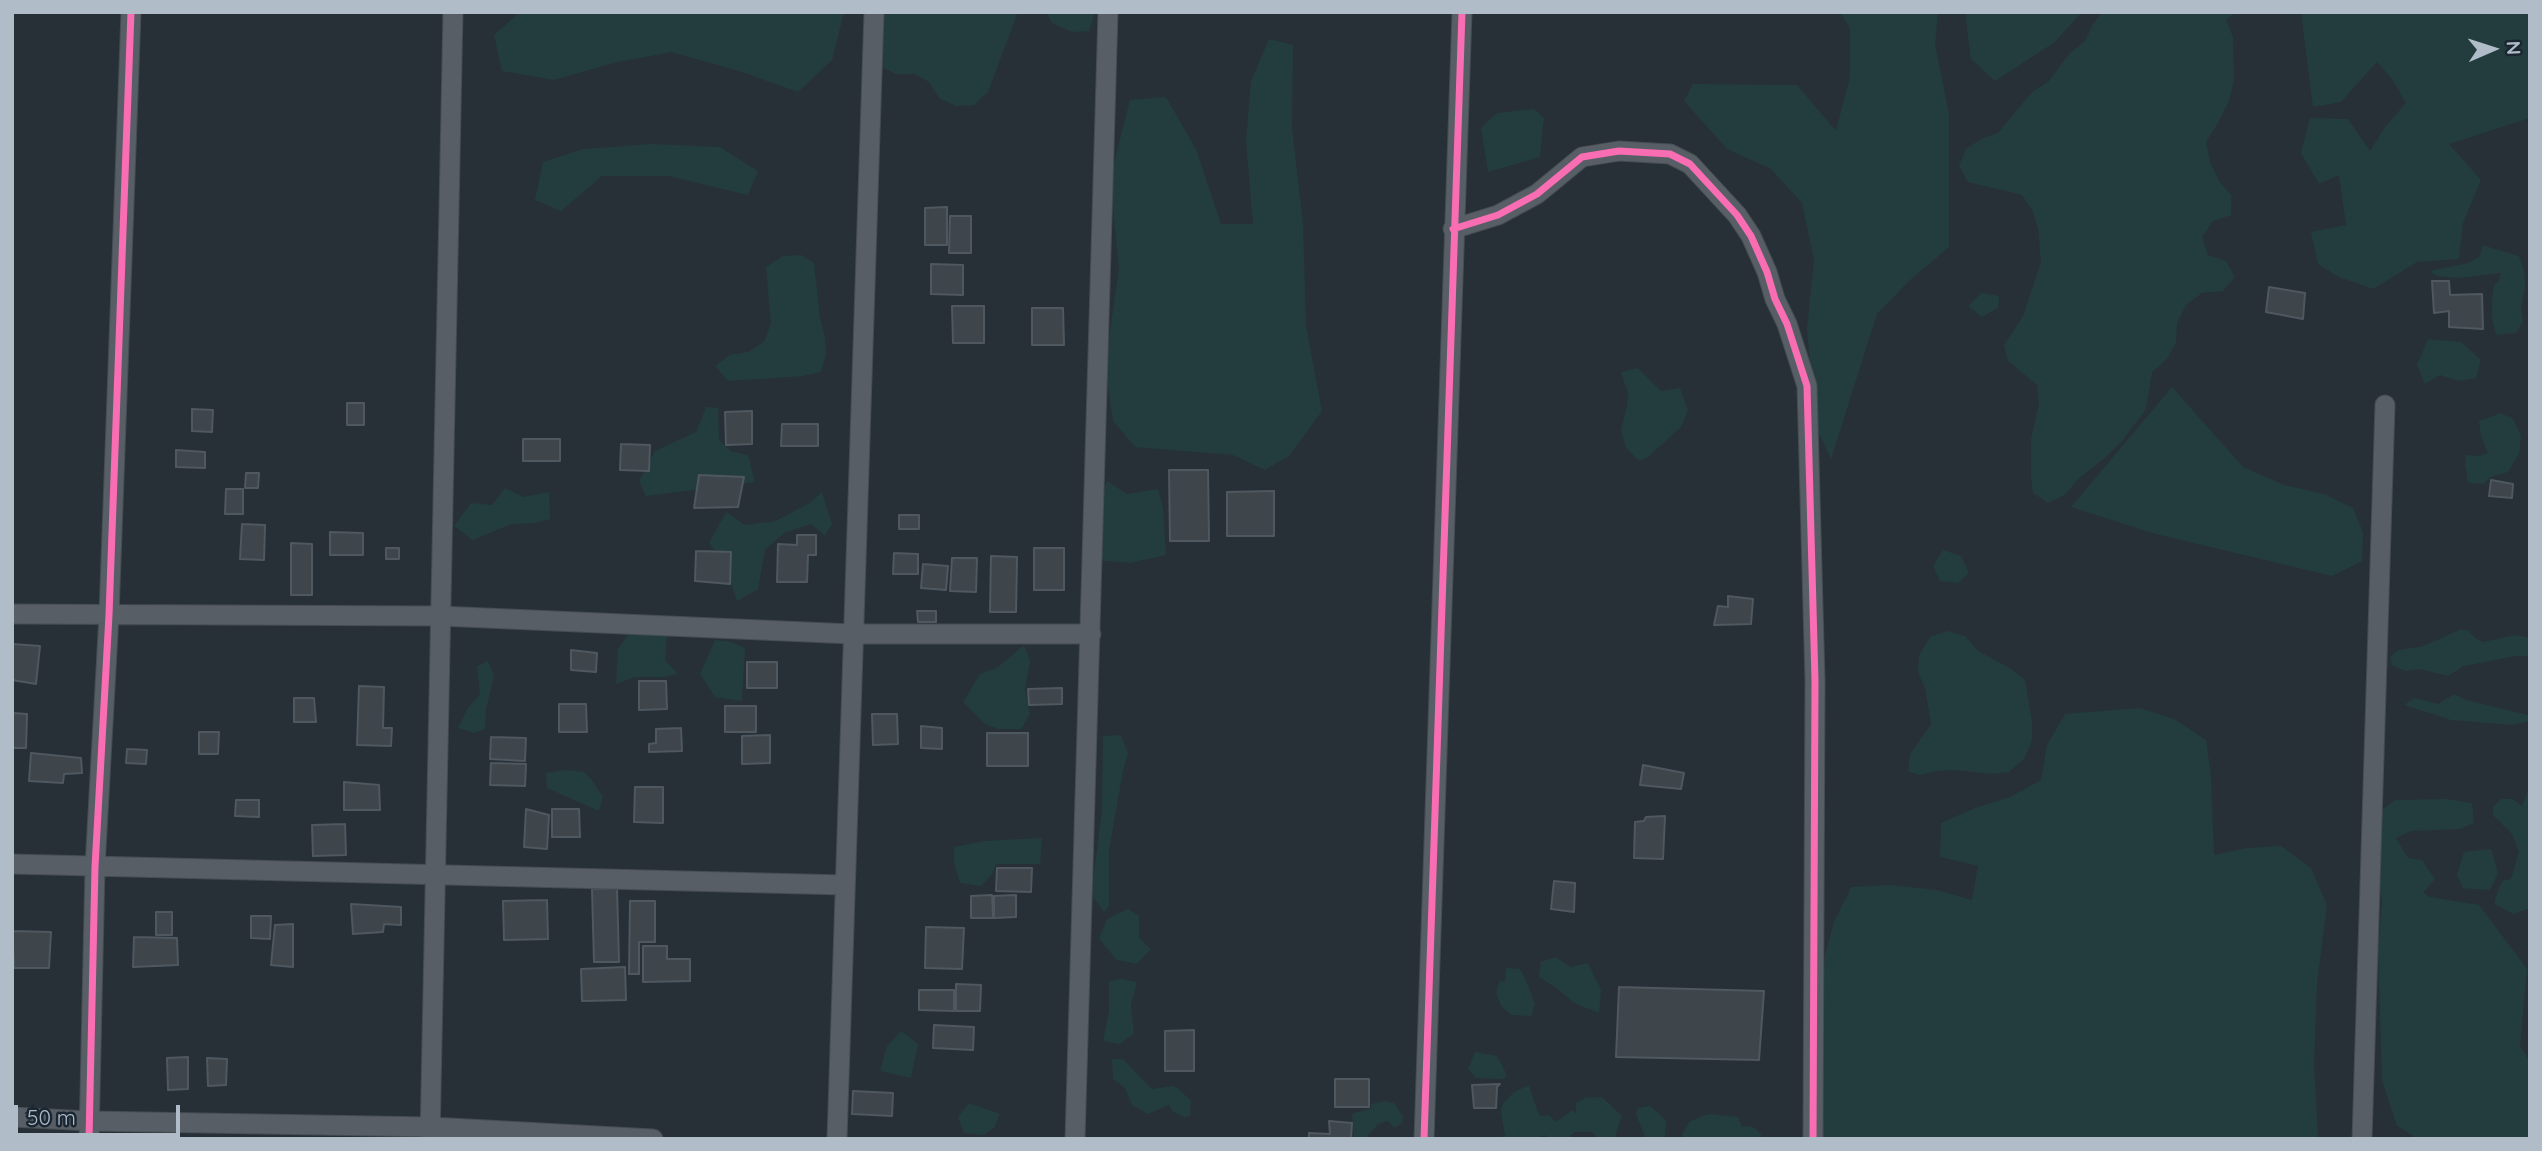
<!DOCTYPE html>
<html>
<head>
<meta charset="utf-8">
<style>
	body { margin:0 }
	#map { position:relative; width:2542px; height:1151px; overflow:hidden; background:#273037; font-family:Quicksand,sans-serif }
	canvas { display:block }
	.frame { position:absolute; inset:0; border:14px solid #b0bdc9; pointer-events:none }
	.north { position:absolute; left:2458px; top:14px; width:70px; height:70px; -webkit-text-stroke:5px #1a2733; paint-order:stroke; rotate:87deg; font-size:19px; font-weight:700; line-height:28px; text-align:center; color:#b0bdc9 }
	.north::after { content:''; display:block; margin:auto; width:24px; height:32px; background:#b0bdc9; clip-path:polygon(50% 0,100% 100%,50% 72%,0 100%) }
	.scale { position:absolute; left:14px; top:1105px; width:166px; height:32px; box-sizing:border-box; border:4px solid #b0bdc9; border-top:0; padding-left:9px; font-size:21px; line-height:24px; white-space:nowrap; color:#b0bdc9; -webkit-text-stroke:5px #1a2733; paint-order:stroke }
</style>
</head>
<body>
<div id="map">
<canvas width="2542" height="1151"></canvas>
<div class="frame"></div>
<div class="north">N</div>
<div class="scale">50 m</div>
</div>
<script>
const g = document.querySelector('canvas').getContext('2d');
g.lineJoin = 'round';
function fillPath(path, color) { g.fillStyle = color; g.fill(path, 'evenodd'); }
const shape = rows => new Path2D(rows.map(r => 'M' + r).join(''));
function strokePath(path, color, width, dash) { g.strokeStyle = color; g.lineWidth = width; g.lineCap = dash ? 'butt' : 'round'; g.setLineDash(dash || []); g.stroke(path); }
const green = shape([
	[520,12,844,12,832,60,798,92,739,71,671,52,613,63,554,80,502,71,494,35],
	[888,12,1018,12,988,92,974,105,956,106,939,98,929,82,914,74,896,74,880,66,883,15],
	[1046,12,1095,12,1089,31,1072,32,1052,23],
	[1840,12,1938,12,1935,44,1949,114,1949,247,1909,281,1877,314,1831,459,1816,428,1807,329,1814,260,1802,203,1771,169,1727,149,1684,101,1693,84,1797,85,1836,131,1850,77,1850,29],
	[1965,12,2082,12,2055,42,1995,81,1971,59],
	[2102,12,2237,12,2226,20,2233,37,2234,80,2229,101,2218,123,2206,142,2210,162,2219,181,2231,195,2231,215,2213,221,2202,237,2208,255,2226,261,2235,277,2223,291,2202,293,2186,305,2177,323,2176,342,2167,359,2152,372,2146,409,2123,440,2108,455,2078,479,2065,495,2048,503,2033,493,2031,475,2031,439,2039,403,2037,385,2008,361,2004,345,2023,316,2041,262,2038,228,2032,210,2022,195,1968,182,1959,166,1966,149,1981,139,1998,133,2032,92,2048,82,2070,53,2085,41,2093,24],
	[2301,12,2530,12,2530,118,2449,144,2481,180,2463,223,2459,259,2417,262,2373,289,2339,277,2318,264,2311,232,2346,225,2339,175,2319,184,2301,153,2310,118,2348,119,2370,151,2385,127,2406,103,2392,79,2377,62,2341,102,2313,107],
	[1269,39,1293,45,1292,128,1303,223,1306,326,1322,411,1289,456,1265,470,1233,455,1135,447,1113,421,1105,366,1119,268,1110,179,1130,100,1166,97,1196,149,1221,224,1253,224,1246,140,1251,81],
	[1534,109,1544,118,1540,157,1488,172,1481,128,1497,113],
	[653,144,720,147,758,171,748,195,668,176,602,176,561,211,535,200,543,162,583,149],
	[2482,245,2519,256,2524,270,2525,286,2521,309,2523,321,2516,333,2496,335,2492,318,2492,298,2494,286,2499,280,2501,273,2459,278,2437,276,2430,271,2468,263,2480,256],
	[801,255,814,263,820,318,825,336,826,355,821,372,803,376,728,381,715,366,730,355,748,352,764,342,771,323,766,267,783,256],
	[1981,293,1999,296,1998,308,1982,317,1968,306],
	[2428,339,2461,342,2481,360,2476,378,2459,381,2440,375,2425,384,2417,365],
	[1638,368,1661,391,1680,388,1688,410,1681,427,1648,457,1639,461,1626,448,1621,430,1627,406,1628,393,1621,372],
	[2172,387,2243,467,2284,485,2324,494,2353,508,2363,532,2362,561,2332,576,2152,533,2071,507],
	[706,407,718,408,719,440,731,451,748,455,755,482,646,496,639,481,655,451,696,432],
	[2501,413,2513,419,2521,436,2519,454,2508,472,2491,477,2483,484,2468,483,2465,464,2466,455,2479,456,2488,453,2481,436,2479,421],
	[1107,481,1127,494,1158,489,1163,508,1166,555,1130,563,1098,560,1093,517],
	[505,488,523,497,549,492,550,519,535,523,511,524,473,540,454,526,471,503,492,505],
	[822,492,832,524,825,536,811,524,784,533,765,550,758,589,737,601,724,562,709,543,726,512,745,525,775,521,808,504],
	[1943,550,1961,556,1969,573,1958,583,1940,581,1933,566],
	[2461,629,2469,631,2475,638,2483,642,2515,635,2530,638,2530,656,2516,656,2464,666,2448,676,2420,669,2405,671,2392,665,2390,657,2399,650,2424,646],
	[658,630,667,636,665,660,678,674,662,677,635,677,616,684,618,649,628,635],
	[1947,631,1965,636,1978,651,2010,668,2025,680,2032,722,2032,740,2025,758,2009,772,1991,774,1955,770,1937,771,1919,775,1908,771,1910,754,1931,724,1925,688,1918,672,1919,655,1930,637],
	[715,640,732,642,745,648,742,701,715,697,700,674],
	[1024,645,1030,661,1025,690,1030,714,1021,729,998,729,985,724,963,702,980,674,997,668],
	[488,661,494,676,486,710,485,729,474,733,458,728,468,708,480,694,477,666],
	[2454,694,2466,700,2528,715,2530,721,2512,725,2451,720,2404,705,2414,698,2438,704],
	[2140,708,2174,719,2206,740,2211,776,2214,855,2247,848,2281,846,2311,868,2327,905,2317,983,2314,1065,2318,1139,1820,1139,1822,994,1825,955,1834,922,1851,887,1889,885,1937,890,1972,900,1978,866,1940,857,1941,823,1975,808,2010,797,2041,780,2047,745,2065,714],
	[1121,735,1128,753,1123,771,1109,850,1109,906,1104,912,1093,897,1093,880,1102,810,1103,736],
	[565,770,584,772,591,779,603,797,599,811,547,788,546,773],
	[2530,786,2530,908,2513,914,2495,904,2495,899,2502,881,2511,879,2519,852,2512,834,2493,815,2493,807,2501,799,2513,799,2522,806],
	[2445,799,2472,803,2474,823,2460,829,2411,831,2396,838,2408,858,2422,860,2435,879,2423,893,2430,897,2479,905,2527,969,2520,1046,2530,1062,2530,1139,2418,1139,2397,1126,2382,1080,2378,951,2382,901,2374,852,2381,810,2396,800],
	[1042,838,1040,864,996,864,993,873,981,886,960,883,954,863,954,847,985,841],
	[2491,849,2498,873,2490,890,2463,888,2457,875,2464,852],
	[1128,909,1139,916,1139,938,1151,949,1137,964,1117,960,1099,939,1107,919],
	[1555,957,1571,967,1588,963,1601,990,1599,1013,1574,1003,1559,990,1539,977,1541,962],
	[1506,968,1520,969,1525,978,1535,1004,1531,1016,1511,1015,1501,1006,1496,992,1500,981,1505,982],
	[1121,979,1137,982,1131,1005,1134,1034,1119,1044,1103,1041,1109,1011,1109,981],
	[901,1031,918,1044,911,1078,880,1071,887,1046],
	[1475,1052,1497,1056,1506,1073,1506,1077,1502,1079,1476,1078,1468,1069],
	[1112,1059,1123,1059,1152,1089,1173,1086,1179,1089,1191,1101,1190,1116,1184,1117,1173,1112,1169,1105,1148,1114,1132,1105,1125,1088,1113,1079],
	[1529,1085,1537,1110,1541,1116,1549,1115,1556,1122,1573,1110,1576,1113,1576,1103,1585,1098,1602,1097,1622,1116,1614,1139,1597,1139,1592,1132,1575,1132,1567,1139,1549,1139,1545,1135,1532,1139,1493,1139,1505,1136,1501,1112,1503,1103,1514,1092],
	[1385,1101,1394,1103,1403,1117,1402,1123,1394,1128,1388,1121,1378,1124,1367,1137,1354,1139,1352,1114,1371,1108,1371,1104],
	[969,1103,1000,1114,994,1128,983,1135,964,1133,958,1117],
	[1650,1106,1666,1120,1665,1135,1662,1139,1649,1139,1645,1136,1636,1115,1638,1108],
	[1711,1114,1738,1117,1742,1127,1747,1126,1755,1128,1761,1134,1762,1139,1683,1139,1682,1134,1689,1122,1702,1116]
]);
const building = shape([
	[947,207,947,245,925,245,925,208,947,207],
	[950,216,971,216,971,253,949,253,950,216],
	[931,264,963,265,963,295,931,294,931,264],
	[2432,281,2449,281,2450,295,2482,294,2483,329,2449,327,2449,311,2434,313,2432,281],
	[2269,287,2305,293,2303,319,2266,312,2269,287],
	[952,306,984,306,984,343,953,343,952,306],
	[1032,308,1063,308,1064,345,1032,345,1032,308],
	[347,403,364,403,364,425,347,425,347,403],
	[192,409,213,410,212,432,192,431,192,409],
	[752,411,752,444,726,445,725,412,752,411],
	[782,424,818,424,818,446,781,446,782,424],
	[523,439,560,439,560,461,523,461,523,439],
	[621,444,650,445,649,471,620,470,621,444],
	[176,450,205,452,205,468,176,467,176,450],
	[1169,470,1208,470,1209,541,1170,541,1169,470],
	[246,473,259,473,258,488,245,488,246,473],
	[699,475,744,477,738,507,694,508,699,475],
	[2491,480,2513,484,2512,498,2489,496,2491,480],
	[226,489,243,489,243,514,225,514,226,489],
	[1274,491,1274,536,1227,536,1227,492,1274,491],
	[899,515,919,515,919,529,899,529,899,515],
	[242,524,265,525,264,560,240,559,242,524],
	[330,532,363,533,363,555,330,555,330,532],
	[797,535,816,535,816,555,808,555,807,582,777,582,778,544,797,545,797,535],
	[291,543,312,544,312,595,291,595,291,543],
	[386,548,399,548,399,559,386,559,386,548],
	[1034,548,1064,548,1064,590,1034,590,1034,548],
	[696,551,731,552,730,584,695,581,696,551],
	[894,553,918,554,918,574,893,574,894,553],
	[991,556,1017,557,1016,612,990,612,991,556],
	[952,558,977,558,976,592,950,591,952,558],
	[923,564,948,566,946,590,921,588,923,564],
	[1728,596,1753,599,1751,624,1714,625,1718,606,1728,607,1728,596],
	[917,611,936,611,936,622,918,622,917,611],
	[12,644,40,646,36,684,12,680,12,644],
	[571,650,597,653,596,672,571,670,571,650],
	[747,662,777,662,777,688,747,688,747,662],
	[639,681,666,681,667,709,639,710,639,681],
	[359,686,384,687,383,728,392,728,391,746,357,745,359,686],
	[1062,688,1062,704,1029,705,1028,689,1062,688],
	[294,698,314,698,316,722,294,722,294,698],
	[559,704,586,704,587,732,559,732,559,704],
	[725,706,756,706,756,732,725,732,725,706],
	[12,713,27,714,26,748,12,748,12,713],
	[872,714,897,714,898,744,873,745,872,714],
	[921,726,942,728,942,749,921,748,921,726],
	[681,728,682,751,649,752,649,744,656,743,656,729,681,728],
	[199,732,219,732,218,754,199,754,199,732],
	[987,733,1028,733,1028,766,987,766,987,733],
	[770,735,770,763,742,764,742,736,770,735],
	[491,737,526,738,525,761,490,759,491,737],
	[127,749,147,750,146,764,126,763,127,749],
	[31,753,81,758,82,773,64,774,63,783,29,781,31,753],
	[491,763,526,764,525,786,490,785,491,763],
	[1643,765,1684,773,1681,789,1640,785,1643,765],
	[344,782,379,785,380,810,344,810,344,782],
	[635,787,663,787,663,823,634,822,635,787],
	[236,800,259,800,259,817,235,816,236,800],
	[526,809,549,815,547,849,524,847,526,809],
	[552,809,579,809,580,837,552,837,552,809],
	[1665,816,1663,859,1634,858,1635,822,1644,821,1646,817,1665,816],
	[345,824,346,855,313,856,312,825,345,824],
	[997,868,1032,868,1031,892,996,891,997,868],
	[1554,881,1575,883,1574,912,1551,909,1554,881],
	[617,888,619,962,594,962,592,889,617,888],
	[992,895,993,918,971,918,971,896,992,895],
	[1016,895,1016,917,994,918,994,896,1016,895],
	[547,900,548,939,504,940,503,901,547,900],
	[630,901,655,901,655,942,639,942,639,974,629,974,630,901],
	[351,904,401,907,401,925,384,924,383,932,353,934,351,904],
	[156,912,172,912,172,935,156,935,156,912],
	[251,916,271,916,270,939,251,938,251,916],
	[293,924,293,967,271,965,275,925,293,924],
	[926,927,964,928,962,969,925,968,926,927],
	[12,931,51,932,49,968,14,968,12,931],
	[134,937,177,938,178,965,133,967,134,937],
	[643,946,667,946,667,959,690,959,690,981,643,982,643,946],
	[625,967,626,1000,582,1001,581,969,625,967],
	[956,984,981,985,980,1011,956,1011,956,984],
	[1619,987,1764,991,1759,1060,1616,1057,1619,987],
	[919,990,954,990,954,1011,919,1010,919,990],
	[934,1025,974,1027,973,1050,933,1048,934,1025],
	[1194,1030,1194,1071,1165,1071,1165,1031,1194,1030],
	[188,1057,188,1089,168,1090,167,1058,188,1057],
	[207,1058,227,1059,226,1085,208,1086,207,1058],
	[1335,1079,1369,1079,1369,1107,1335,1107,1335,1079],
	[1500,1084,1497,1087,1496,1108,1474,1108,1472,1085,1500,1084],
	[853,1091,893,1093,892,1116,852,1114,853,1091],
	[1329,1121,1352,1123,1351,1139,1309,1139,1309,1133,1330,1134,1329,1121]
]);
const street = shape([
	[1453,229,1498,215,1537,194,1582,157,1619,151,1670,154,1690,164,1737,215,1751,236,1767,272,1775,299,1787,324,1807,386,1815,681,1813,1139],
	[12,614,440,616,852,634,1091,634],
	[12,864,844,885],
	[12,1117,90,1121,431,1127,653,1139],
	[89,1139,95,867,109,615,131,12],
	[430,1139,453,12],
	[837,1139,874,12],
	[1075,1139,1108,12],
	[1424,1139,1462,12],
	[2362,1139,2385,405]
]);
const cycleway = shape([
	[1453,229,1498,215,1537,194,1582,157,1619,151,1670,154,1690,164,1737,215,1751,236,1767,272,1775,299,1787,324,1807,386,1815,681,1813,1139],
	[89,1139,95,867,109,615,131,12],
	[1424,1139,1462,12]
]);
fillPath(green, '#233d3e');
fillPath(building, '#3e454b');
strokePath(building, '#4f585f', 2);
strokePath(street, '#454c52', 21);
strokePath(street, '#575e65', 19);
strokePath(cycleway, '#f96db3', 7);
</script>
</body>
</html>
